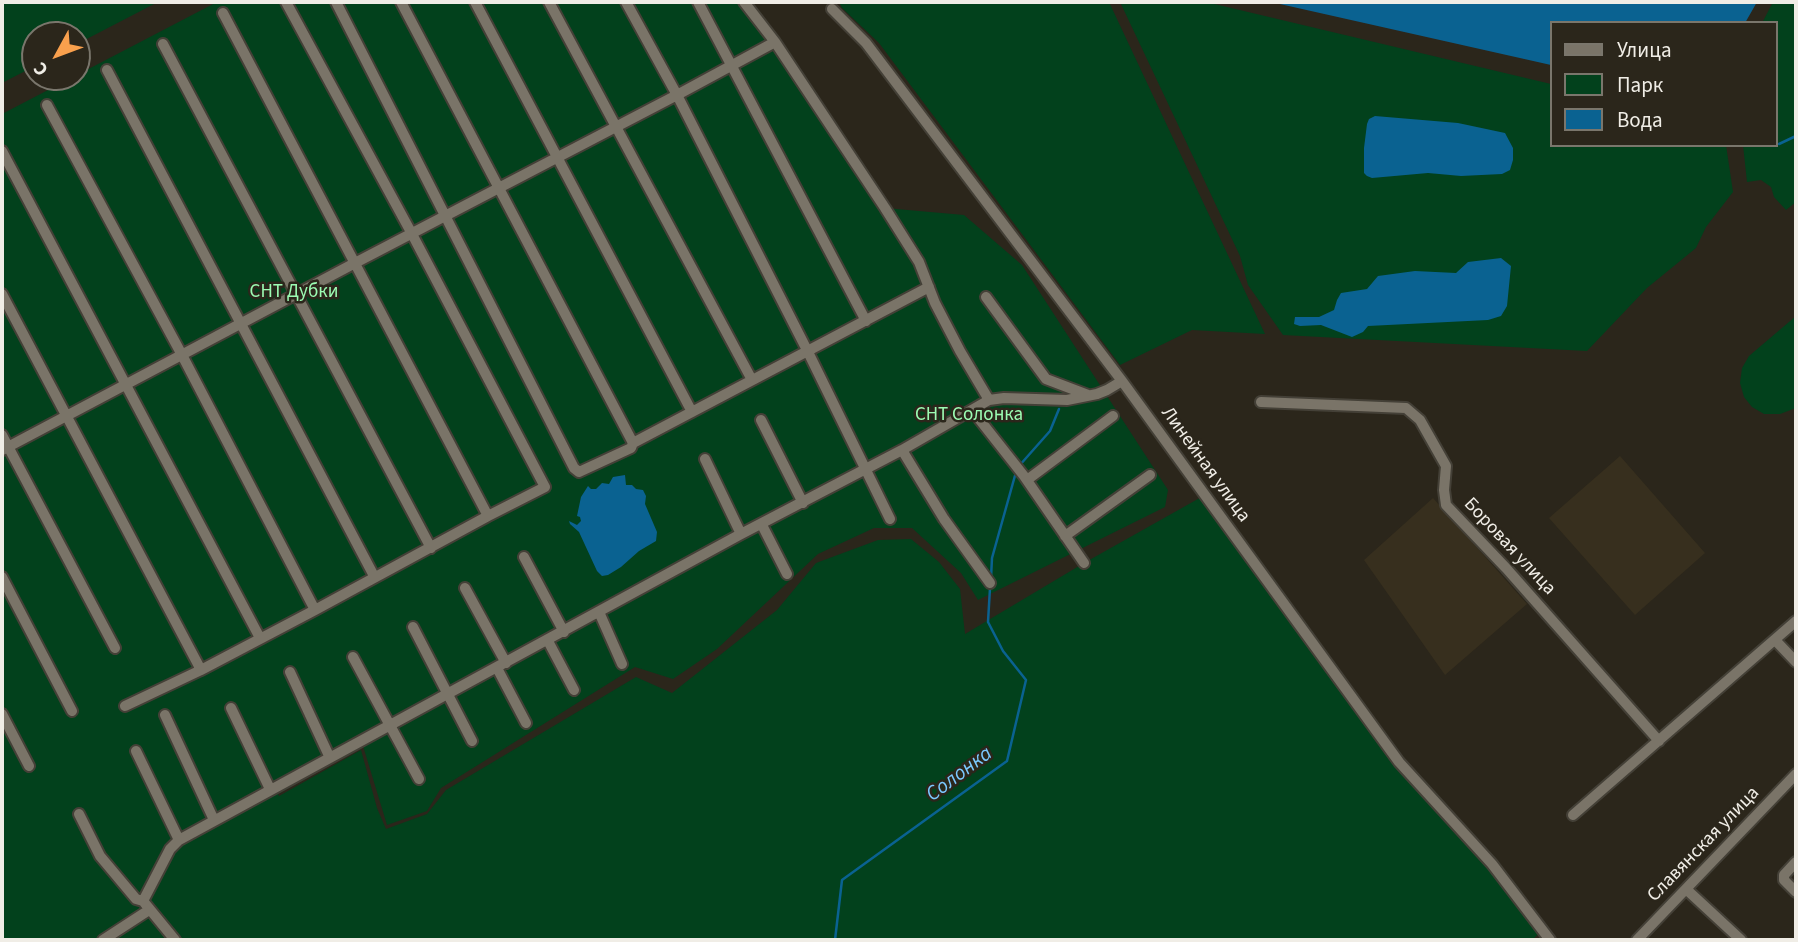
<!DOCTYPE html>
<html>
<head>
<meta charset="utf-8">
<style>
	body { margin:0 }
	#map { position:relative; width:1798px; height:942px; overflow:hidden; background:#2b261b; font-family:"Source Sans 3",sans-serif }
	canvas { display:block }
	.frame { position:absolute; inset:0; border:4px solid #f0ede6; pointer-events:none }
	.legend { position:absolute; left:1550px; top:21px; width:228px; height:126px; box-sizing:border-box; background:#2b261b; border:2px solid #7a766c; margin:0; padding:9px 12px; list-style:none; font-size:21px; color:#f0ede6 }
	.legend li { display:flex; align-items:center; gap:14px; height:35px }
	.legend b { width:35px; border:2px solid #7a766c }
	.north { position:absolute; left:21px; top:21px; width:70px; height:70px; box-sizing:border-box; background:#2b261b; border:2px solid #7a766c; border-radius:50%; rotate:229deg; font-size:19px; font-weight:700; line-height:28px; text-align:center; color:#f0ede6 }
	.north::after { content:''; display:block; margin:auto; width:24px; height:32px; background:#f9a04d; clip-path:polygon(50% 0,100% 100%,50% 72%,0 100%) }
</style>
</head>
<body>
<div id="map">
<canvas width="1798" height="942"></canvas>
<div class="frame"></div>
<ul class="legend">
<li><b style="height:9px;background:#7a7468"></b>Улица</li>
<li><b style="height:19px;background:#02411c"></b>Парк</li>
<li><b style="height:19px;background:#0a6291"></b>Вода</li>
</ul>
<div class="north">С</div>
</div>
<script>
const g = document.querySelector('canvas').getContext('2d');
g.lineJoin = 'round';
function fillPath(path, color) { g.fillStyle = color; g.fill(path, 'evenodd'); }
const shape = rows => new Path2D(rows.map(r => 'M' + r).join(''));
function strokePath(path, color, width, dash) { g.strokeStyle = color; g.lineWidth = width; g.lineCap = dash ? 'butt' : 'round'; g.setLineDash(dash || []); g.stroke(path); }
function write(font, color, halo, rows, align = 'center') {
  g.font = font + ' "Source Sans 3",sans-serif'; g.lineWidth = 5; g.setLineDash([]); g.textBaseline = 'middle'; g.strokeStyle = halo; g.fillStyle = color; for (const [text, x, y, turn = 0] of rows) {
    g.save(); g.translate(x, y); g.rotate((+turn || 0) * Math.PI / 180); g.textAlign = isNaN(turn) ? turn : align; if (halo) g.strokeText(text, 0, 0); g.fillText(text, 0, 0); g.restore();
  }
}
const built = shape([
	[1620,456,1705,553,1635,615,1549,518],
	[1433,498,1527,604,1445,675,1364,560]
]);
const green = shape([
	[2,2,158,2,77,44,77,35,35,35,35,66,2,83],
	[217,2,749,2,885,208,964,215,1022,265,1168,490,1165,507,978,600,961,573,912,528,874,528,818,554,717,649,673,679,635,667,441,788,427,811,387,825,363,746,278,794,279,796,361,750,377,808,386,829,427,814,446,790,636,677,672,693,777,610,816,563,878,540,911,539,939,562,960,589,965,634,1084,563,1205,495,1399,762,1543,930,1532,940,2,940,2,114,73,77,77,77,77,75],
	[839,2,1109,2,1265,334,1192,330,1120,365,879,43,842,8],
	[1120,2,1206,2,1551,84,1551,145,1726,145,1733,192,1706,227,1696,248,1647,288,1587,351,1283,335,1248,285,1240,256],
	[1773,2,1796,2,1796,202,1786,210,1774,197,1771,187,1761,180,1747,182,1743,145,1775,145,1775,23,1762,23],
	[1796,316,1796,408,1780,414,1764,414,1752,407,1744,397,1740,383,1742,368,1749,356]
]);
const water = shape([
	[1271,2,1757,2,1745,23,1551,23,1551,65],
	[1375,116,1458,123,1505,133,1513,148,1513,160,1510,170,1502,174,1461,176,1428,173,1372,178,1367,176,1364,173,1364,148,1367,124,1369,119],
	[1501,258,1511,266,1507,306,1501,316,1488,320,1368,326,1363,332,1352,337,1321,325,1300,326,1294,324,1295,317,1319,317,1334,310,1337,300,1341,293,1367,289,1378,276,1415,271,1456,273,1468,262],
	[625,475,626,485,632,485,636,489,643,490,646,496,645,504,657,532,656,541,639,551,621,567,608,575,602,576,597,571,579,532,570,524,569,521,577,525,581,521,580,517,577,516,581,497,588,486,591,489,596,489,602,483,609,484,613,477]
]);
const stream = shape([
	[1779,144,1796,136],
	[1019,466,1050,431,1059,409],
	[991,578,992,558,1016,472],
	[835,940,842,880,1007,761,1026,680,1003,651,988,622,990,588]
]);
const minor = shape([
	[336,2,574,468,579,472,631,448,633,443,929,287],
	[401,2,633,443],
	[475,2,692,412],
	[549,2,752,380],
	[626,2,677,95,808,352,890,519],
	[698,2,866,321],
	[744,2,775,42,885,208,919,262,935,303,960,351,989,400],
	[832,9,866,43,1122,381,1399,762,1492,864,1550,940],
	[223,13,488,516],
	[163,44,431,548],
	[107,70,374,576],
	[47,105,182,355,315,610],
	[2,151,260,638],
	[2,294,201,670],
	[986,297,1046,379,1088,395],
	[1261,402,1406,408,1420,420,1446,466,1444,490,1446,505,1506,568,1659,741],
	[972,410,1024,476,1084,563],
	[761,420,803,503],
	[2,435,115,648],
	[2,450,355,263,677,95,775,42],
	[902,450,944,519,990,583],
	[705,459,741,534],
	[1027,480,1113,416],
	[762,525,787,574],
	[1065,536,1150,475],
	[524,557,564,632],
	[2,577,72,711],
	[465,588,506,663],
	[599,612,622,664],
	[413,627,472,741],
	[1775,640,1796,662],
	[548,641,574,690],
	[353,657,419,779],
	[497,668,526,723],
	[290,672,330,758],
	[125,706,201,670,315,610,488,516,545,487,412,234,286,2],
	[231,708,270,789],
	[2,714,29,766],
	[165,715,214,820],
	[136,751,179,840],
	[79,814,100,856,136,899,143,901,175,940],
	[1573,815,1796,621],
	[1796,862,1784,875,1784,880,1796,892],
	[1686,889,1741,940],
	[143,901,170,849,179,840,741,534,902,450,989,400,1004,398,1067,400,1097,394,1107,390,1122,381],
	[103,940,149,910],
	[1637,940,1796,774]
]);
const parkNames = [
	["СНТ Дубки",294,293],
	["СНТ Солонка",969,416]
];
const streetNames = [
	["Линейная улица",1205,465,54],
	["Боровая улица",1509,547,47],
	["Славянская улица",1704,845,-46]
];
const waterNames = [
	["Солонка",960,775,-37]
];
fillPath(built, '#372f1e');
fillPath(green, '#02411c');
fillPath(water, '#0a6291');
strokePath(stream, '#0a6291', 2.5);
strokePath(minor, '#444037', 14);
strokePath(minor, '#7a7468', 10);
write('19px', '#9cfcb3', '#2b261b', parkNames);
write('19px', '#f0ede6', '#2b261b', streetNames);
write('italic 21px', '#7bc8fe', '#2b261b', waterNames);
</script>
</body>
</html>
